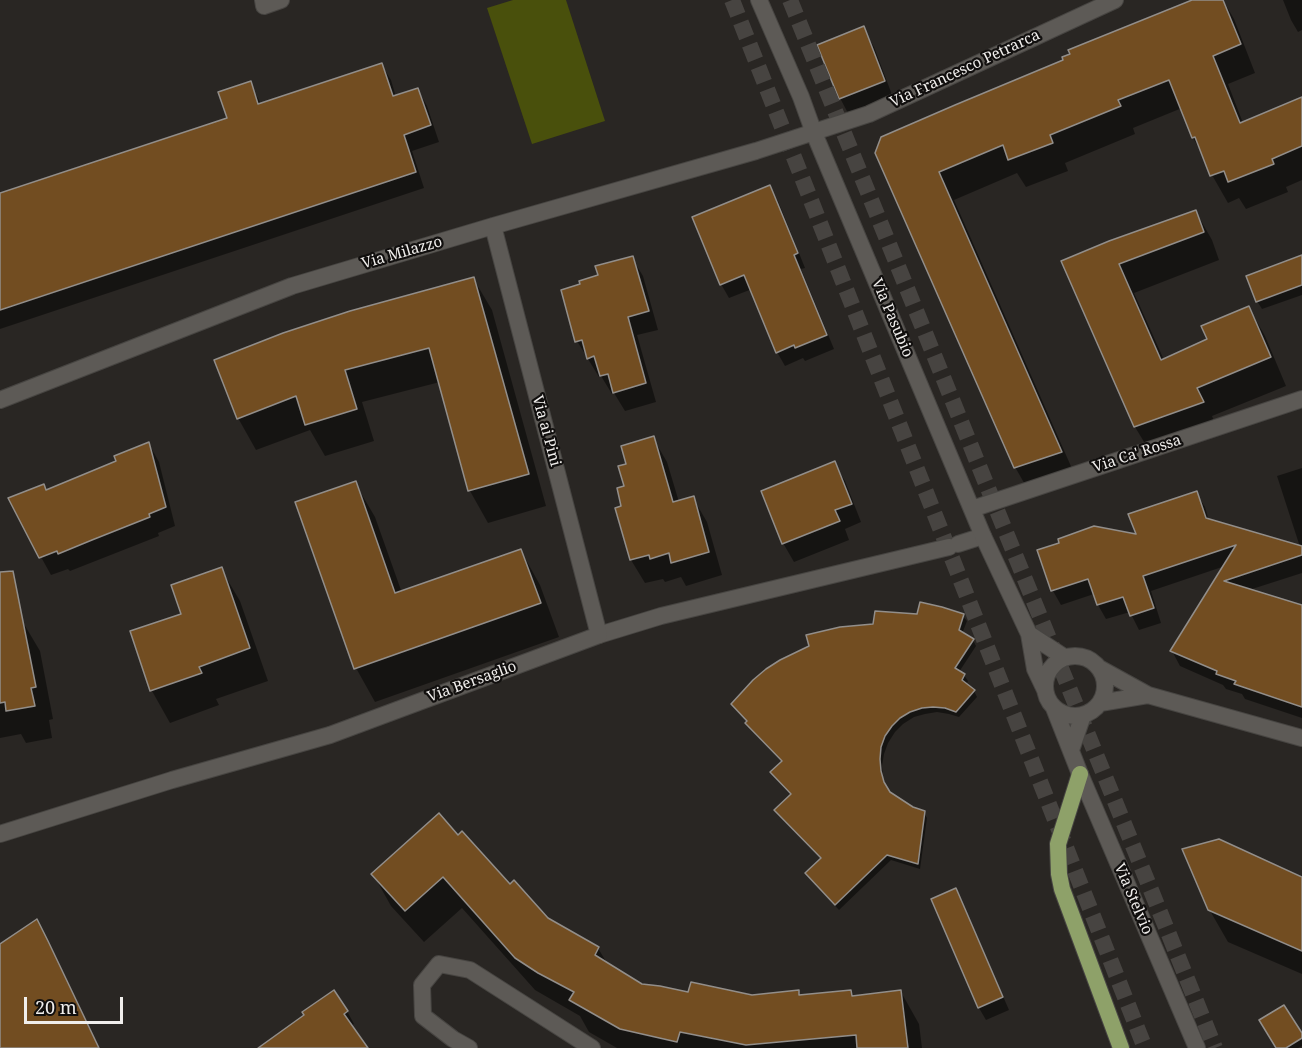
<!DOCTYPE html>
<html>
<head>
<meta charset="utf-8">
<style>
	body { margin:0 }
	#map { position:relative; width:1302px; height:1048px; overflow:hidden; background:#292623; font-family:"Noto Serif",serif }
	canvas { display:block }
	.scale { position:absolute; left:24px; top:997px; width:99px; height:27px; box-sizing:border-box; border:3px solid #f0eeec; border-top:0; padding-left:8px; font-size:18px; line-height:21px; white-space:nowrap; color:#f0eeec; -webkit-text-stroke:4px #110f0e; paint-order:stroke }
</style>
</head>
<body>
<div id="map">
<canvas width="1302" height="1048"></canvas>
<div class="scale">20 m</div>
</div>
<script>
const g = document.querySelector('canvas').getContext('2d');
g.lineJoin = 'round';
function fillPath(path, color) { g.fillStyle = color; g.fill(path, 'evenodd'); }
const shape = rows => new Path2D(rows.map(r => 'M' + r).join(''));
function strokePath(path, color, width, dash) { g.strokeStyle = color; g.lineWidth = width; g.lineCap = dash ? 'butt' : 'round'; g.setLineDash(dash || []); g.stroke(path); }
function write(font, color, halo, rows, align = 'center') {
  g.font = font + ' "Noto Serif",serif'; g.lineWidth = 4.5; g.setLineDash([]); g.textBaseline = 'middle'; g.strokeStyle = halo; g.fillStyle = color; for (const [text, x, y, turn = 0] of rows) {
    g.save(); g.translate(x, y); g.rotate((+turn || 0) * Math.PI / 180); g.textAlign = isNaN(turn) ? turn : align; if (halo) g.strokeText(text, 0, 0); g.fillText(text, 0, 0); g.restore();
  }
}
const green = shape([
	[513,0,566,0,605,121,532,144,487,8]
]);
const shadow = shape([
	[1196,0,1223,0,1234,19,1255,73,1228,84,1243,123,1302,98,1302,180,1286,187,1288,192,1246,209,1239,198,1228,203,1212,175,1204,157,1193,138,1182,108,1133,128,1135,134,1065,163,1068,171,1026,187,1017,173,954,200,1077,480,1031,495,1015,467,877,153],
	[1283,0,1302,0,1302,30,1298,32,1291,20],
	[863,28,874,47,894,100,850,117,840,98],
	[381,64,391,80,396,97,418,90,427,106,439,142,412,151,424,188,0,329,0,195,229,119,250,83,261,104],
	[769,187,778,201,805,268,801,269,834,349,805,361,803,358,785,366,777,352,752,289,729,298,721,284],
	[1196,212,1212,240,1219,260,1134,293,1164,360,1209,340,1249,308,1265,336,1286,386,1212,416,1218,431,1152,455,1135,427,1063,262],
	[1302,257,1302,295,1262,309,1257,301],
	[632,258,643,276,658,330,637,335,656,402,625,411,614,393,612,394,601,376,599,377,577,341,582,285],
	[473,278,492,310,546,506,488,523,470,491,440,382,362,402,374,441,325,456,310,430,256,450,238,418],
	[653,438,667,462,679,502,693,498,707,522,722,575,686,586,681,577,665,582,663,579,645,583,631,560,617,509,623,508,628,465],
	[149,444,159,462,175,526,158,533,159,536,70,571,68,569,51,575,41,557,46,491,118,462],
	[834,463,845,481,861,522,845,529,849,540,794,562,783,543],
	[1302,468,1302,573,1249,590,1302,607,1302,718,1245,699,1242,694,1226,689,1223,685,1180,666,1172,651,1225,566,1151,591,1161,623,1139,630,1130,612,1106,619,1098,605,1094,594,1061,605,1053,591,1039,551,1138,536,1196,493,1205,507,1209,521,1300,547,1277,476],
	[355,483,375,517,402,593,521,551,540,585,559,637,375,702,356,668],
	[221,569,240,601,268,681,216,699,219,705,170,723,152,691,131,632,183,615],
	[963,616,967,621,962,634,973,640,976,646,959,672,964,675,968,681,966,685,974,691,977,697,959,717,949,714,937,712,925,714,914,717,903,724,895,732,888,743,884,754,882,766,883,778,889,794,912,809,924,813,927,818,920,869,891,860,839,910,810,879,807,873,821,859,779,816,776,811,791,796,775,778,772,772,782,762,750,729,748,722,736,710,733,704],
	[21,619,40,651,53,719,49,720,52,738,26,743,21,734,0,738,0,623],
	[458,837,510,886,548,919,598,948,608,965,642,986,689,994,752,996,798,991,801,997,850,992,854,997,901,992,919,1024,922,1048,617,1048,589,1032,580,1016,535,990,462,908,424,942,391,906,373,874],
	[1302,879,1302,974,1228,942,1209,909],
	[955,890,962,902,1009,1010,986,1020,979,1008,933,900],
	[347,1011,354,1024,351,1026,366,1048,260,1048],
	[1302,1036,1302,1046,1298,1048,1277,1048]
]);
const building = shape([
	[1192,0,1223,0,1241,44,1213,56,1240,123,1302,97,1302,146,1272,159,1274,164,1228,182,1224,171,1210,176,1195,137,1192,138,1169,80,1118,100,1121,106,1050,135,1053,143,1008,160,1003,145,939,172,1062,452,1014,468,875,153,881,137,955,105,1063,60,1062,57,1070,54,1068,50,1192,0],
	[864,26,885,81,839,99,817,45,864,26],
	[382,63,393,96,418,88,431,125,404,135,416,172,0,310,0,193,227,118,218,92,251,81,258,104,382,63],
	[770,185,798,253,794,255,827,335,795,348,794,345,776,353,744,275,720,285,692,217,770,185],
	[1196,210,1204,232,1119,264,1161,360,1207,339,1201,326,1249,306,1271,357,1197,388,1204,402,1134,427,1061,261,1109,241,1196,210],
	[1302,255,1302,285,1256,302,1246,276,1302,255],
	[633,256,649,311,628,317,646,383,613,393,608,374,600,376,594,356,587,359,582,340,575,342,561,290,580,284,579,281,598,275,595,266,633,256],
	[474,277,529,474,468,491,429,348,345,370,357,409,305,425,296,396,237,419,214,360,283,333,350,311,474,277],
	[654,436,673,502,694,496,709,552,671,563,669,553,650,559,649,555,630,560,615,508,621,506,617,488,624,486,618,466,626,464,621,446,654,436],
	[149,442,166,507,149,514,150,517,92,540,58,554,57,551,39,558,8,498,44,484,46,490,116,461,114,456,149,442],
	[835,461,852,504,835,510,840,521,782,544,761,491,835,461],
	[356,481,395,593,521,549,541,603,354,669,295,502,356,481],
	[1197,491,1206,518,1302,546,1302,555,1224,581,1302,605,1302,707,1234,684,1236,681,1216,674,1217,671,1170,651,1236,545,1143,576,1154,608,1130,616,1123,597,1097,605,1088,579,1051,591,1037,550,1059,543,1058,539,1094,526,1136,534,1128,514,1197,491],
	[222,567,250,648,199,667,202,673,150,691,130,631,181,614,171,585,222,567],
	[13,571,36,687,31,688,35,706,6,711,5,702,0,703,0,572,13,571],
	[920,602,942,607,964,614,959,630,974,639,955,668,965,674,962,680,975,690,956,712,945,708,933,707,922,708,910,712,900,718,892,726,885,736,881,747,880,759,881,771,884,782,890,792,913,807,925,811,918,864,887,855,835,905,805,873,821,858,774,810,791,794,770,772,782,761,745,723,747,721,731,704,753,680,766,669,780,660,809,646,806,635,840,627,873,624,875,611,917,614,920,602],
	[439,813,458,835,462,831,510,884,514,880,548,918,599,947,595,955,642,984,660,986,688,992,691,982,752,995,799,990,799,995,851,990,852,996,901,990,908,1048,857,1048,856,1035,746,1045,680,1032,677,1042,620,1029,569,1000,574,992,538,973,515,958,443,877,405,911,371,874,439,813],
	[1219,839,1302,877,1302,951,1208,910,1182,849,1219,839],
	[956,888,1003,997,978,1008,931,899,956,888],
	[37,919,48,941,99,1048,0,1048,0,944,37,919],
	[334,990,348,1011,344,1014,368,1048,258,1048,304,1015,302,1012,334,990],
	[1284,1005,1302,1033,1302,1038,1286,1048,1276,1048,1259,1020,1284,1005]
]);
const trunkTunnel = shape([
	[732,0,1145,1048],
	[790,0,1215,1048]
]);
const pedestrian = shape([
	[958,544,983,536],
	[599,635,661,616,949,547]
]);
const minor = shape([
	[263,0,264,6,281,0],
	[759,0,801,97,814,133,983,536,1029,634,1035,669,1045,690],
	[0,400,292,286,493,226,756,151,869,114,1115,0],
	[972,509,1302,399],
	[1029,634,1064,657],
	'1045 686a30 30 0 1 1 60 0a30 30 0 1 1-60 0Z',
	[1099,668,1148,695,1302,738],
	[1100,703,1148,695],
	[1054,708,1080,774,1197,1048],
	[1071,750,1083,715],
	[0,834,172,780,330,735,599,635,493,226],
	[469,1048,453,1039,423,1016,422,985,439,964,470,970,592,1048]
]);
const trunk = shape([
	[1080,774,1058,844,1059,874,1062,889,1121,1048]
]);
const streetNames = [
	["Via Francesco Petrarca",965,69,-25],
	["Via Milazzo",402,253,-16],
	["Via Pasubio",892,318,67],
	["Via ai Pini",546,431,75],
	["Via Ca' Rossa",1137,454,-18],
	["Via Bersaglio",472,682,-20],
	["Via Stelvio",1133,899,67]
];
fillPath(green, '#49500c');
fillPath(shadow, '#0007');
fillPath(building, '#724d21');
strokePath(building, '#928e8a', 1.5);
strokePath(trunkTunnel, '#474441', 16, [16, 8]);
strokePath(pedestrian, '#474542', 18);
strokePath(minor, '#474542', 18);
strokePath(trunk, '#474542', 18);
strokePath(pedestrian, '#5d5a56', 16);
strokePath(minor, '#5d5a56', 16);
strokePath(trunk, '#8ea169', 16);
write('15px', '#f0eeec', '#110f0e', streetNames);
</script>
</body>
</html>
